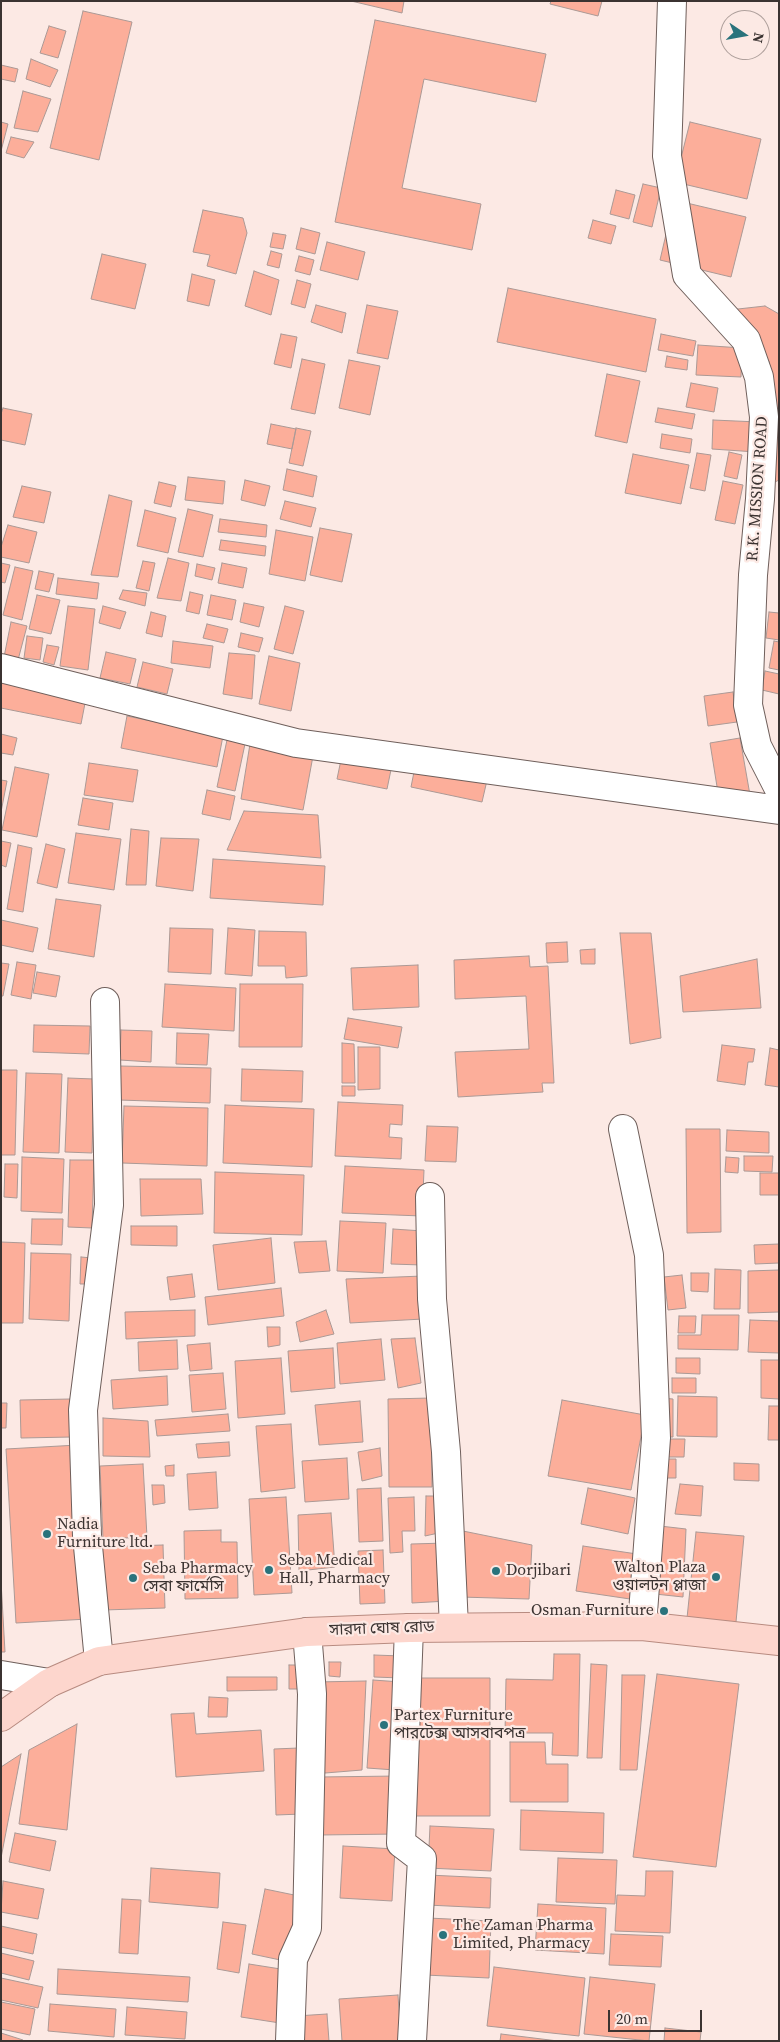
<!DOCTYPE html>
<html>
<head>
<meta charset="utf-8">
<style>
	body { margin:0 }
	#map { position:relative; width:780px; height:2042px; overflow:hidden; background:#fce9e4; font-family:"Source Serif 4",serif }
	canvas { display:block }
	.frame { position:absolute; inset:0; border:2px solid #3b3331; pointer-events:none }
	.north { position:absolute; left:720px; top:10px; width:50px; height:50px; box-sizing:border-box; background:#fce9e4; border:1px solid #afa09c; border-radius:50%; rotate:102deg; font-size:14px; font-weight:700; line-height:20px; text-align:center; color:#3b3331 }
	.north::after { content:''; display:block; margin:auto; width:18px; height:22px; background:#2a737c; clip-path:polygon(50% 0,100% 100%,50% 72%,0 100%) }
	.scale { position:absolute; left:608px; top:2010px; width:94px; height:22px; box-sizing:border-box; border:2px solid #3b3331; border-top:0; padding-left:6px; font-size:15px; line-height:18px; white-space:nowrap; color:#3b3331; -webkit-text-stroke:4px #fce9e4; paint-order:stroke }
</style>
</head>
<body>
<div id="map">
<canvas width="780" height="2042"></canvas>
<div class="frame"></div>
<div class="north">N</div>
<div class="scale">20 m</div>
</div>
<script>
const g = document.querySelector('canvas').getContext('2d');
g.lineJoin = 'round';
function fillPath(path, color) { g.fillStyle = color; g.fill(path, 'evenodd'); }
const shape = rows => new Path2D(rows.map(r => 'M' + r).join(''));
function strokePath(path, color, width, dash) { g.strokeStyle = color; g.lineWidth = width; g.lineCap = dash ? 'butt' : 'round'; g.setLineDash(dash || []); g.stroke(path); }
function write(font, color, halo, rows, align = 'center') {
  g.font = font + ' "Source Serif 4","Noto Sans Bengali",serif'; g.lineWidth = 4.5; g.setLineDash([]); g.textBaseline = 'middle'; g.strokeStyle = halo; g.fillStyle = color; for (const [text, x, y, turn = 0] of rows) {
    g.save(); g.translate(x, y); g.rotate((+turn || 0) * Math.PI / 180); g.textAlign = isNaN(turn) ? turn : align; if (halo) g.strokeText(text, 0, 0); g.fillText(text, 0, 0); g.restore();
  }
}
const building = shape([
	[351,1,404,1,402,13,351,1],
	[551,1,602,1,598,16,550,4,551,1],
	[83,11,132,22,99,160,50,148,83,11],
	[375,20,546,54,536,102,424,79,402,188,481,204,472,250,335,222,375,20],
	[49,26,66,31,58,58,40,53,49,26],
	[31,59,58,70,50,87,26,79,31,59],
	[1,65,18,69,15,82,1,79,1,65],
	[23,91,51,99,38,132,14,128,23,91],
	[1,122,8,124,1,151,1,122],
	[690,122,761,139,747,199,675,182,690,122],
	[11,137,34,142,24,158,6,153,11,137],
	[643,184,661,188,652,227,633,222,643,184],
	[616,190,635,195,629,219,610,214,616,190],
	[674,200,746,217,731,277,660,260,674,200],
	[203,210,243,218,247,233,236,274,207,266,210,255,193,252,203,210],
	[593,220,616,226,611,244,588,238,593,220],
	[301,228,320,233,315,254,296,249,301,228],
	[273,233,286,235,283,249,270,247,273,233],
	[327,242,365,252,358,280,320,270,327,242],
	[271,251,282,254,279,268,267,265,271,251],
	[102,254,146,264,135,309,91,299,102,254],
	[299,256,314,260,310,275,295,271,299,256],
	[254,271,279,280,271,315,245,306,254,271],
	[192,274,215,280,209,306,187,301,192,274],
	[297,280,311,284,305,308,291,304,297,280],
	[508,288,656,319,646,372,497,342,508,288],
	[316,305,346,313,342,333,311,322,316,305],
	[367,305,398,311,388,359,357,353,367,305],
	[765,306,779,314,779,480,773,483,774,413,769,361,754,346,729,310,765,306],
	[281,334,297,337,291,368,274,364,281,334],
	[661,334,696,341,693,356,658,350,661,334],
	[698,345,742,348,741,377,696,375,698,345],
	[667,356,688,360,687,370,665,367,667,356],
	[302,359,325,364,315,414,291,409,302,359],
	[349,360,380,366,370,415,339,408,349,360],
	[607,374,640,381,627,443,595,436,607,374],
	[691,383,718,388,714,412,686,407,691,383],
	[3,408,32,414,25,445,1,440,1,414,3,408],
	[658,408,695,414,692,429,655,422,658,408],
	[713,420,758,422,756,452,712,449,713,420],
	[271,424,296,429,292,449,267,444,271,424],
	[296,428,311,431,303,466,289,463,296,428],
	[662,434,692,439,690,453,660,448,662,434],
	[729,452,742,455,737,479,724,476,729,452],
	[697,453,711,455,705,491,690,488,697,453],
	[633,454,689,465,681,504,625,493,633,454],
	[287,469,317,476,313,497,283,490,287,469],
	[188,477,225,481,223,504,185,500,188,477],
	[245,480,270,486,265,506,241,500,245,480],
	[723,481,743,485,735,524,715,520,723,481],
	[159,482,176,486,171,507,154,503,159,482],
	[22,486,51,492,44,523,13,517,22,486],
	[109,495,132,501,118,577,91,575,109,495],
	[285,501,316,508,311,527,280,519,285,501],
	[188,509,213,515,203,557,178,552,188,509],
	[145,510,176,518,168,553,137,546,145,510],
	[220,519,267,525,266,537,218,532,220,519],
	[8,525,37,532,29,563,1,557,1,547,8,525],
	[320,528,352,534,342,582,310,575,320,528],
	[276,530,313,537,305,581,269,574,276,530],
	[221,540,266,546,265,556,219,550,221,540],
	[168,558,189,563,181,601,157,598,168,558],
	[143,561,155,563,149,591,136,588,143,561],
	[1,563,10,565,5,583,1,582,1,563],
	[222,563,247,568,243,588,218,583,222,563],
	[197,564,215,568,212,580,195,576,197,564],
	[15,567,33,571,22,620,3,615,15,567],
	[39,571,54,574,49,592,35,589,39,571],
	[58,578,99,583,97,599,56,594,58,578],
	[123,590,147,593,145,606,119,599,123,590],
	[190,592,203,595,199,614,186,611,190,592],
	[37,595,60,600,51,634,29,629,37,595],
	[211,595,236,600,232,620,207,615,211,595],
	[244,603,264,607,259,627,240,622,244,603],
	[68,606,95,609,88,670,60,666,68,606],
	[103,606,126,612,120,629,99,623,103,606],
	[285,606,304,611,293,654,274,649,285,606],
	[151,612,166,616,162,637,146,633,151,612],
	[769,612,779,613,779,640,766,638,769,612],
	[11,622,27,626,18,660,4,657,11,622],
	[207,624,228,629,224,643,203,638,207,624],
	[241,633,263,638,259,652,238,647,241,633],
	[27,636,43,638,40,660,24,658,27,636],
	[173,641,213,646,210,668,171,663,173,641],
	[774,641,779,642,779,670,769,668,774,641],
	[47,645,59,647,54,665,43,662,47,645],
	[106,652,136,659,130,684,100,678,106,652],
	[229,653,255,655,252,699,223,694,229,653],
	[269,656,300,663,291,711,259,704,269,656],
	[143,662,173,669,167,694,137,687,143,662],
	[765,671,779,674,779,694,762,690,765,671],
	[1,675,87,693,81,724,1,708,1,675],
	[733,692,737,722,708,726,704,696,733,692],
	[127,716,223,736,217,767,121,748,127,716],
	[1,734,17,738,13,755,1,753,1,734],
	[740,738,750,795,719,799,710,743,740,738],
	[227,740,245,744,235,791,217,787,227,740],
	[250,744,313,756,303,810,241,799,250,744],
	[342,755,392,765,387,789,337,779,342,755],
	[416,762,488,776,482,802,411,787,416,762],
	[89,763,138,770,133,802,84,795,89,763],
	[15,767,49,774,37,837,2,830,15,767],
	[1,780,7,781,1,812,1,780],
	[207,790,235,796,230,820,202,814,207,790],
	[83,798,113,803,109,830,78,825,83,798],
	[244,811,318,815,321,858,227,850,244,811],
	[131,829,149,831,146,885,126,885,131,829],
	[76,833,121,839,114,890,68,883,76,833],
	[161,838,199,839,193,891,156,886,161,838],
	[1,841,11,843,6,867,1,865,1,841],
	[46,844,65,849,57,888,37,883,46,844],
	[18,845,32,848,23,912,7,909,18,845],
	[213,859,325,866,323,905,210,898,213,859],
	[56,899,101,905,94,957,48,949,56,899],
	[1,920,38,928,33,952,1,945,1,920],
	[170,928,213,929,211,974,168,972,170,928],
	[228,928,255,930,252,976,225,974,228,928],
	[259,931,306,932,307,976,286,978,285,966,258,966,259,931],
	[620,933,651,933,661,1038,630,1044,620,933],
	[567,942,568,962,547,963,546,943,567,942],
	[595,949,595,964,581,964,580,950,595,949],
	[529,956,530,967,548,966,554,1083,542,1083,543,1092,458,1097,455,1052,529,1049,526,996,455,999,454,960,529,956],
	[757,959,761,1008,683,1012,680,976,757,959],
	[17,962,36,965,31,999,11,995,17,962],
	[1,963,9,964,3,996,1,996,1,963],
	[418,965,419,1007,353,1010,351,968,418,965],
	[37,972,60,976,56,997,33,993,37,972],
	[165,984,236,988,234,1031,162,1027,165,984],
	[240,984,303,984,302,1047,239,1047,240,984],
	[348,1018,402,1027,398,1048,344,1039,348,1018],
	[34,1025,90,1026,89,1054,33,1052,34,1025],
	[121,1030,152,1031,151,1062,120,1060,121,1030],
	[177,1033,209,1034,207,1065,176,1064,177,1033],
	[342,1043,354,1044,355,1083,342,1083,342,1043],
	[722,1045,755,1049,753,1062,748,1062,745,1085,717,1081,722,1045],
	[358,1047,380,1047,380,1089,358,1090,358,1047],
	[770,1048,779,1050,779,1087,765,1085,770,1048],
	[120,1066,211,1068,210,1103,119,1100,120,1066],
	[242,1069,303,1071,302,1102,241,1101,242,1069],
	[1,1070,17,1070,15,1155,1,1155,1,1070],
	[26,1073,62,1074,59,1153,23,1152,26,1073],
	[68,1078,94,1079,92,1153,65,1152,68,1078],
	[342,1086,355,1086,355,1096,342,1096,342,1086],
	[338,1102,403,1105,402,1125,390,1124,389,1137,402,1138,401,1159,335,1156,338,1102],
	[225,1105,314,1109,312,1167,223,1163,225,1105],
	[124,1106,208,1108,207,1166,122,1163,124,1106],
	[427,1126,458,1127,456,1162,425,1161,427,1126],
	[686,1129,720,1129,721,1232,687,1233,686,1129],
	[727,1130,769,1132,769,1153,726,1151,727,1130],
	[744,1156,773,1156,772,1172,744,1171,744,1156],
	[22,1157,64,1159,62,1213,21,1211,22,1157],
	[726,1157,739,1158,738,1173,725,1172,726,1157],
	[70,1160,94,1160,92,1228,68,1227,70,1160],
	[5,1164,18,1164,17,1198,4,1197,5,1164],
	[345,1166,424,1170,422,1216,342,1213,345,1166],
	[215,1172,304,1175,302,1235,214,1233,215,1172],
	[760,1173,779,1173,779,1195,760,1195,760,1173],
	[140,1179,201,1179,203,1214,141,1216,140,1179],
	[32,1219,63,1219,62,1245,31,1244,32,1219],
	[340,1221,386,1223,383,1273,337,1271,340,1221],
	[131,1226,177,1226,177,1246,131,1245,131,1226],
	[393,1229,423,1231,422,1265,391,1264,393,1229],
	[271,1238,275,1283,218,1290,213,1245,271,1238],
	[326,1241,330,1271,299,1273,294,1242,326,1241],
	[1,1242,25,1243,23,1323,1,1323,1,1242],
	[779,1244,779,1263,755,1264,754,1245,779,1244],
	[31,1253,71,1254,69,1321,29,1319,31,1253],
	[81,1257,92,1258,91,1284,80,1284,81,1257],
	[715,1269,741,1270,740,1309,714,1309,715,1269],
	[779,1270,779,1312,748,1313,748,1271,779,1270],
	[691,1273,709,1273,708,1292,691,1291,691,1273],
	[192,1274,195,1297,170,1300,167,1277,192,1274],
	[682,1275,686,1308,668,1310,664,1277,682,1275],
	[423,1276,423,1319,350,1323,346,1279,423,1276],
	[281,1288,284,1316,208,1325,205,1297,281,1288],
	[195,1310,195,1336,126,1339,125,1312,195,1310],
	[326,1310,334,1334,300,1342,296,1322,326,1310],
	[702,1315,739,1315,738,1350,678,1349,678,1335,701,1335,702,1315],
	[679,1316,696,1316,695,1333,678,1333,679,1316],
	[750,1320,779,1321,779,1353,748,1352,750,1320],
	[267,1327,280,1327,280,1345,268,1347,267,1327],
	[415,1338,421,1383,398,1388,391,1339,415,1338],
	[381,1339,385,1380,340,1384,337,1343,381,1339],
	[177,1340,178,1369,139,1371,138,1342,177,1340],
	[210,1343,212,1369,190,1371,187,1345,210,1343],
	[333,1348,335,1388,291,1392,288,1351,333,1348],
	[281,1358,285,1414,238,1418,235,1361,281,1358],
	[676,1358,700,1358,700,1374,676,1373,676,1358],
	[761,1360,779,1360,779,1399,761,1398,761,1360],
	[223,1373,226,1409,192,1412,189,1375,223,1373],
	[167,1376,168,1405,113,1409,111,1380,167,1376],
	[672,1378,696,1378,696,1393,672,1393,672,1378],
	[678,1396,717,1397,717,1437,677,1436,678,1396],
	[431,1398,432,1487,389,1487,388,1399,431,1398],
	[662,1398,673,1399,673,1437,661,1437,662,1398],
	[71,1399,72,1437,21,1438,20,1400,71,1399],
	[562,1400,645,1415,631,1490,548,1476,562,1400],
	[360,1401,363,1442,319,1445,315,1405,360,1401],
	[1,1403,7,1403,6,1428,1,1428,1,1403],
	[769,1406,779,1406,779,1440,768,1440,769,1406],
	[228,1414,230,1431,157,1436,155,1420,228,1414],
	[103,1418,148,1421,150,1457,103,1456,103,1418],
	[291,1424,295,1488,261,1492,256,1426,291,1424],
	[666,1439,685,1439,684,1457,665,1457,666,1439],
	[229,1442,230,1456,198,1458,196,1444,229,1442],
	[78,1445,88,1619,16,1623,6,1449,78,1445],
	[380,1448,382,1476,362,1481,358,1452,380,1448],
	[347,1458,349,1499,305,1502,302,1461,347,1458],
	[667,1459,676,1459,676,1478,667,1478,667,1459],
	[734,1463,759,1464,759,1481,734,1480,734,1463],
	[143,1464,147,1537,103,1539,100,1466,143,1464],
	[174,1465,174,1476,166,1476,165,1466,174,1465],
	[216,1472,218,1508,189,1510,187,1474,216,1472],
	[680,1484,703,1486,701,1516,675,1514,680,1484],
	[152,1485,164,1485,165,1503,153,1505,152,1485],
	[381,1488,383,1541,359,1542,357,1489,381,1488],
	[588,1488,635,1498,628,1534,581,1524,588,1488],
	[426,1496,442,1496,443,1532,425,1536,426,1496],
	[286,1497,292,1593,254,1595,249,1499,286,1497],
	[414,1497,415,1531,402,1531,403,1552,390,1553,388,1498,414,1497],
	[331,1513,335,1567,299,1571,298,1515,331,1513],
	[660,1526,686,1529,683,1597,655,1594,660,1526],
	[221,1530,221,1542,237,1542,238,1598,185,1599,184,1531,221,1530],
	[463,1531,532,1545,529,1599,460,1597,463,1531],
	[696,1532,744,1536,736,1622,687,1618,696,1532],
	[446,1543,448,1601,412,1603,411,1544,446,1543],
	[163,1545,165,1608,104,1610,102,1547,163,1545],
	[583,1546,637,1554,630,1599,576,1591,583,1546],
	[383,1550,385,1603,360,1604,358,1551,383,1550],
	[1,1581,5,1652,1,1652,1,1581],
	[554,1654,580,1654,578,1756,552,1755,553,1733,505,1733,506,1679,553,1680,554,1654],
	[374,1655,402,1656,401,1678,374,1677,374,1655],
	[329,1662,341,1662,340,1677,329,1676,329,1662],
	[591,1664,607,1665,602,1758,587,1758,591,1664],
	[289,1665,310,1665,310,1689,289,1689,289,1665],
	[657,1674,739,1684,716,1867,633,1857,657,1674],
	[622,1675,645,1675,637,1770,620,1770,622,1675],
	[227,1677,277,1677,277,1690,227,1691,227,1677],
	[413,1678,490,1678,490,1816,412,1816,413,1678],
	[373,1680,401,1682,395,1770,367,1768,373,1680],
	[366,1681,362,1770,313,1774,316,1682,366,1681],
	[209,1697,228,1698,227,1717,208,1717,209,1697],
	[194,1713,196,1734,261,1730,264,1771,176,1777,171,1714,194,1713],
	[77,1724,67,1830,19,1824,29,1750,77,1724],
	[510,1742,545,1742,546,1764,568,1764,568,1802,510,1802,510,1742],
	[299,1748,302,1814,276,1815,274,1749,299,1748],
	[21,1754,1,1858,1,1767,21,1754],
	[399,1776,399,1834,319,1835,318,1777,399,1776],
	[521,1810,604,1813,603,1853,520,1850,521,1810],
	[430,1826,494,1829,491,1871,428,1868,430,1826],
	[15,1833,56,1841,50,1871,9,1862,15,1833],
	[343,1846,395,1849,392,1901,340,1898,343,1846],
	[558,1858,617,1860,615,1904,556,1902,558,1858],
	[151,1868,220,1873,218,1908,149,1902,151,1868],
	[646,1871,673,1871,670,1933,615,1931,617,1895,645,1896,646,1871],
	[428,1875,491,1878,490,1908,427,1905,428,1875],
	[3,1881,44,1889,38,1919,1,1912,3,1881],
	[265,1889,299,1896,285,1961,252,1954,265,1889],
	[122,1899,141,1900,138,1954,119,1953,122,1899],
	[538,1904,606,1908,604,1954,535,1950,538,1904],
	[428,1918,491,1921,489,1978,425,1975,428,1918],
	[223,1922,246,1925,239,1973,217,1969,223,1922],
	[1,1926,37,1934,33,1954,1,1947,1,1926],
	[611,1934,663,1936,661,1967,609,1965,611,1934],
	[1,1953,34,1961,29,1980,1,1973,1,1953],
	[249,1964,287,1970,280,2023,241,2017,249,1964],
	[494,1967,585,1978,579,2036,487,2026,494,1967],
	[58,1969,190,1977,188,2002,57,1994,58,1969],
	[590,1977,655,1984,649,2041,584,2034,590,1977],
	[1,1978,43,1987,38,2008,1,2000,1,1978],
	[398,1995,401,2041,342,2041,339,1999,398,1995],
	[1,2002,35,2009,30,2035,1,2029,1,2002],
	[50,2004,116,2009,114,2037,48,2031,50,2004],
	[127,2007,187,2012,185,2039,125,2035,127,2007],
	[327,2014,329,2041,297,2041,296,2016,327,2014],
	[665,2028,701,2032,700,2041,664,2041,665,2028],
	[1,2033,23,2040,23,2041,1,2041,1,2033],
	[501,2034,558,2041,500,2041,501,2034]
]);
const minor = shape([
	[672,1,667,156,687,275,746,340,759,377,764,417,760,499,753,575,748,705,757,746,779,789],
	[1,668,296,743,779,810],
	[623,1129,649,1255,656,1438,642,1626],
	[430,1197,432,1299,446,1452,454,1627],
	[409,1628,401,1843,422,1859,412,2041],
	[99,1661,87,1536,83,1410,109,1205,105,1002],
	[1,1675,49,1683],
	[290,2041,293,1959,307,1928,312,1694,307,1632]
]);
const major = shape([
	[1,1717,49,1683,99,1661,307,1632,409,1628,642,1626,779,1641]
]);
const markers = [
	[47,1534,5,"#2a737c"],
	[269,1570,5,"#2a737c"],
	[496,1571,5,"#2a737c"],
	[716,1577,5,"#2a737c"],
	[133,1578,5,"#2a737c"],
	[664,1611,5,"#2a737c"],
	[384,1725,5,"#2a737c"],
	[443,1935,5,"#2a737c"]
];
const streetNames = [
	["R.K. MISSION ROAD",758,489,-86],
	["সারদা ঘোষ রোড",382,1629,-2]
];
const poiNames = [
	["Nadia",57,1525],
	["Furniture ltd.",57,1543],
	["Seba Medical",279,1561],
	["Hall, Pharmacy",279,1579],
	["Walton Plaza",706,1568,"right"],
	["ওয়ালটন প্লাজা",706,1586,"right"],
	["Seba Pharmacy",143,1569],
	["সেবা ফার্মেসি",143,1587],
	["Dorjibari",506,1571],
	["Osman Furniture",654,1611,"right"],
	["Partex Furniture",394,1716],
	["পারটেক্স আসবাবপত্র",394,1734],
	["The Zaman Pharma",453,1926],
	["Limited, Pharmacy",453,1944]
];
fillPath(building, '#fcae9a');
strokePath(building, '#ab9995', 1);
strokePath(minor, '#6f5f5b', 30);
strokePath(major, '#b88b80', 30);
strokePath(minor, '#fff', 28);
strokePath(major, '#fdd6cd', 28);
for (const [x, y, r, color] of markers) { const dot = new Path2D(); dot.arc(x, y, r, 0, 2 * Math.PI); g.fillStyle = color; g.fill(dot); strokePath(dot, '#fce9e4', 2); }
write('16px', '#3b3331', '#fce9e4', streetNames);
write('16px', '#3b3331', '#fce9e4', poiNames, 'left');
</script>
</body>
</html>
